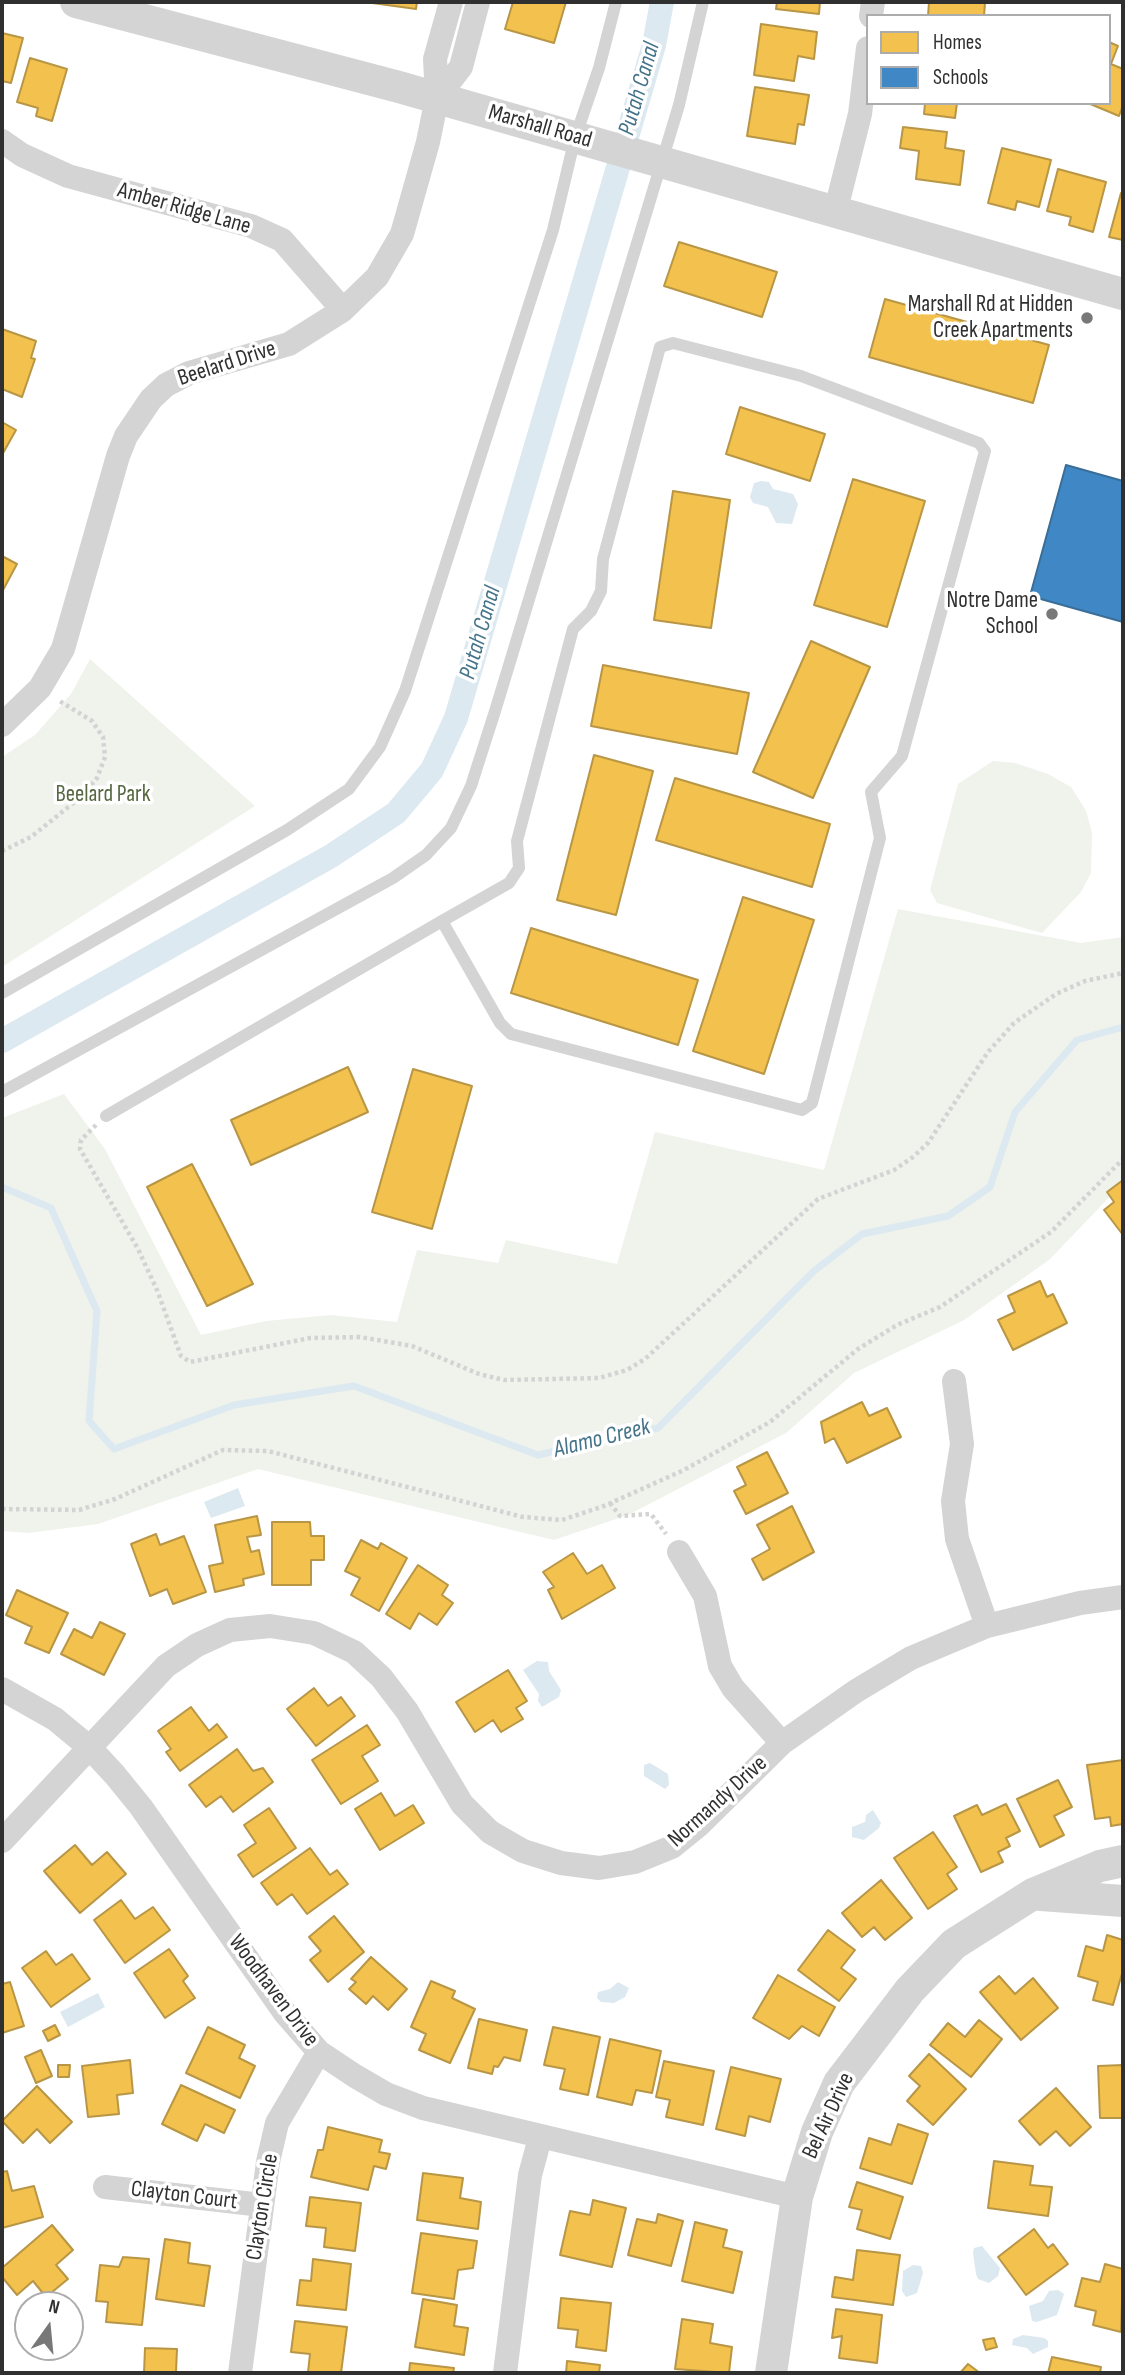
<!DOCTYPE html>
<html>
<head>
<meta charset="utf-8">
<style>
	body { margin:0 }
	#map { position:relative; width:1125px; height:2375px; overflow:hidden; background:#fff; font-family:"Sofia Sans Condensed",sans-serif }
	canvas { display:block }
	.frame { position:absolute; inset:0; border:4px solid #303030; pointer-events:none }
	.legend { position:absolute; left:866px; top:14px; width:245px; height:91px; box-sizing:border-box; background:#fff; border:2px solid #acacac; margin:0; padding:9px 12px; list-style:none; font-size:21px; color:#303030 }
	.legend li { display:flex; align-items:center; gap:14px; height:35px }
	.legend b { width:35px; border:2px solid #acacac }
	.north { position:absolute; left:14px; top:2291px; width:70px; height:70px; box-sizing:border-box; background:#fff; border:2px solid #acacac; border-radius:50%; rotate:15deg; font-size:19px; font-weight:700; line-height:28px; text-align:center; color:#303030 }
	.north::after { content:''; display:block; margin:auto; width:24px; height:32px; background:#787878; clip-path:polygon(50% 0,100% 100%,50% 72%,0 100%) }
</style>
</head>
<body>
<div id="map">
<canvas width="1125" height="2375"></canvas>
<div class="frame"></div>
<ul class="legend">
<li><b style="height:19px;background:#f2c14e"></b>Homes</li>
<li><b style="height:19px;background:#3f88c5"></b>Schools</li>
</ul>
<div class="north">N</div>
</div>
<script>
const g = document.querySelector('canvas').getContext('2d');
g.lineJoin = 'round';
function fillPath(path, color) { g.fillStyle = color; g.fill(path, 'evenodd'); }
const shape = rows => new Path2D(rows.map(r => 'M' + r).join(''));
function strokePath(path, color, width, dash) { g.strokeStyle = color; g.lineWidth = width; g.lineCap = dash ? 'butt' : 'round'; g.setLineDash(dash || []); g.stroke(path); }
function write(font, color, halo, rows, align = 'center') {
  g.font = font + ' "Sofia Sans Condensed",sans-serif'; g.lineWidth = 7; g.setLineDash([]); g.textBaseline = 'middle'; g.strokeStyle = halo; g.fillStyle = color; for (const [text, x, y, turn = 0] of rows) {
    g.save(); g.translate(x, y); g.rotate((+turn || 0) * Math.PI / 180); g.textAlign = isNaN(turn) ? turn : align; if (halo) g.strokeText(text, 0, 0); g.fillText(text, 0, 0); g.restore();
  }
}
const green = shape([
	[90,659,255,806,2,967,2,757,35,735,71,694],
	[993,761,1015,763,1048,774,1071,787,1086,811,1092,833,1091,873,1081,892,1042,933,937,903,930,890,958,784],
	[898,909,1081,943,1123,937,1123,1183,1049,1260,964,1320,854,1373,786,1433,628,1515,554,1540,258,1469,98,1524,28,1533,2,1531,2,1118,64,1094,105,1149,201,1335,266,1321,331,1315,397,1322,417,1250,498,1263,506,1240,617,1264,655,1132,824,1170]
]);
const water = shape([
	[761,481,769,482,773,489,793,494,798,504,792,524,776,523,768,507,753,503,750,497,754,483],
	[238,1488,245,1506,211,1518,204,1502],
	[537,1661,548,1662,549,1671,561,1690,559,1697,542,1707,538,1701,539,1694,523,1670],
	[650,1763,668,1774,669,1785,665,1789,644,1776,644,1765],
	[873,1810,881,1823,879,1828,864,1840,852,1837,852,1827,865,1822,866,1815],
	[618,1982,629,1988,625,1997,614,2003,601,2002,597,1998,598,1992,610,1989],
	[98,1993,105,2007,68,2027,60,2012],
	[982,2246,1000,2268,998,2276,989,2283,978,2279,976,2274,973,2253,974,2248],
	[913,2265,921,2266,923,2273,917,2293,906,2297,902,2291,903,2271],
	[1058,2290,1064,2294,1057,2315,1037,2322,1032,2321,1029,2306,1043,2301,1049,2291],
	[1023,2335,1044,2338,1048,2341,1048,2347,1033,2354,1027,2348,1012,2345,1013,2339]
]);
const homes = shape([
	[365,2,417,2,416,9,365,2],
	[513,2,566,2,554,43,505,29,513,2],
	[777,2,820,2,819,14,776,9,777,2],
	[929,2,985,3,984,16,928,16,929,2],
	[761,24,817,32,814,59,798,56,794,81,754,75,761,24],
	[2,33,23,38,11,83,2,81,2,33],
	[1109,42,1118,46,1111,64,1123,69,1123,105,1119,116,1088,103,1109,103,1109,42],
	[30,58,67,69,52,121,36,116,38,108,17,102,30,58],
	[755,87,809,95,804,125,798,124,795,144,747,136,755,87],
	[925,103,957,103,955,118,924,114,925,103],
	[903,127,947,132,945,148,964,151,960,185,916,179,919,151,900,148,903,127],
	[1002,148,1051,160,1039,207,1017,201,1015,210,988,203,1002,148],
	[1058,169,1106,182,1093,232,1069,225,1071,217,1047,211,1058,169],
	[1121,193,1123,193,1123,240,1109,237,1121,193],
	[679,242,777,272,762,317,664,286,679,242],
	[885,299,1049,345,1033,403,869,357,885,299],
	[2,329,36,341,31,358,35,359,22,397,2,389,2,329],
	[740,407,825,434,810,481,726,454,740,407],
	[2,422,16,430,2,455,2,422],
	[853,479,925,501,887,627,814,605,853,479],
	[673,491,730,500,711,628,654,620,673,491],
	[2,556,17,564,2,592,2,556],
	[811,641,870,667,813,798,753,772,811,641],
	[603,665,749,693,737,754,591,726,603,665],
	[594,755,653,771,616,915,557,900,594,755],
	[675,778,830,824,812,887,656,840,675,778],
	[743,897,814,920,764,1074,693,1051,743,897],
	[531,928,698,980,678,1045,511,993,531,928],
	[348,1067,368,1112,251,1165,231,1120,348,1067],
	[413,1069,472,1086,432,1229,372,1212,413,1069],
	[192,1164,253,1284,207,1306,147,1187,192,1164],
	[1123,1180,1123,1235,1104,1210,1114,1202,1107,1192,1123,1180],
	[1040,1281,1047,1297,1053,1294,1067,1323,1013,1350,998,1320,1015,1312,1008,1296,1040,1281],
	[862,1402,869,1416,887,1408,901,1437,847,1463,834,1438,825,1443,821,1422,862,1402],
	[767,1452,788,1493,746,1514,734,1491,746,1485,737,1467,767,1452],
	[792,1506,814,1552,763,1580,752,1559,770,1549,757,1525,792,1506],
	[257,1516,261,1535,247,1537,251,1552,259,1550,264,1574,243,1579,244,1585,215,1592,209,1566,223,1563,215,1525,257,1516],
	[272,1522,310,1522,311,1536,324,1536,324,1560,311,1560,311,1585,272,1585,272,1522],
	[156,1534,160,1545,184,1536,206,1592,173,1604,167,1589,150,1596,131,1544,156,1534],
	[361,1540,378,1549,381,1543,407,1558,379,1611,351,1595,360,1578,345,1571,361,1540],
	[573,1553,587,1574,602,1565,615,1588,562,1619,548,1590,554,1587,543,1572,573,1553],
	[418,1565,448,1585,442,1595,453,1603,437,1625,419,1613,410,1629,386,1614,418,1565],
	[17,1590,68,1613,49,1653,25,1643,32,1627,6,1615,17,1590],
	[100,1622,125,1634,104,1675,61,1654,74,1629,92,1638,100,1622],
	[508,1670,527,1701,516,1708,523,1719,501,1732,493,1720,475,1732,456,1702,508,1670],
	[314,1688,328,1706,341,1697,355,1716,316,1746,287,1709,314,1688],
	[191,1707,209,1731,217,1724,227,1737,180,1771,166,1752,171,1749,158,1731,191,1707],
	[367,1725,380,1745,362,1756,378,1781,341,1804,312,1760,367,1725],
	[237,1749,253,1771,263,1768,273,1782,233,1812,221,1796,206,1807,189,1785,237,1749],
	[1123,1760,1123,1824,1111,1826,1110,1817,1095,1819,1087,1765,1123,1760],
	[1058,1780,1072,1807,1054,1816,1064,1835,1040,1847,1017,1799,1058,1780],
	[381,1793,395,1816,413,1805,424,1823,380,1850,355,1809,381,1793],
	[1006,1804,1020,1831,1006,1838,1010,1846,998,1852,1003,1862,981,1872,954,1816,977,1805,982,1815,1006,1804],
	[269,1808,296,1848,253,1877,238,1855,256,1843,244,1825,269,1808],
	[933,1832,957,1867,947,1874,957,1889,928,1909,894,1858,933,1832],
	[75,1845,92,1865,107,1852,126,1874,80,1913,44,1871,75,1845],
	[310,1848,330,1875,337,1870,348,1884,307,1914,292,1894,277,1905,261,1883,310,1848],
	[881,1880,912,1918,885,1940,874,1927,862,1937,842,1913,881,1880],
	[121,1900,135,1919,153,1907,170,1930,125,1963,94,1920,121,1900],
	[334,1916,364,1952,328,1982,310,1960,321,1951,309,1937,334,1916],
	[828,1930,855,1950,841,1968,856,1979,839,2001,798,1970,828,1930],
	[1107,1935,1123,1940,1123,1970,1113,2005,1093,2000,1098,1982,1078,1976,1086,1946,1103,1951,1107,1935],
	[169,1949,188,1976,183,1981,195,1998,165,2018,134,1973,169,1949],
	[46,1951,56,1965,72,1954,90,1979,51,2007,22,1968,46,1951],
	[371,1957,407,1989,388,2010,373,1996,366,2004,349,1989,356,1982,351,1979,371,1957],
	[778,1975,835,2007,819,2036,802,2026,789,2039,753,2018,778,1975],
	[999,1976,1015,1994,1033,1978,1058,2008,1021,2040,980,1992,999,1976],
	[431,1981,455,1991,452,1998,475,2009,450,2063,419,2050,426,2034,411,2027,431,1981],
	[10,1982,24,2026,2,2033,2,1984,10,1982],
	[479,2019,527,2030,520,2061,504,2057,498,2067,494,2066,492,2074,468,2068,479,2019],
	[979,2020,1002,2039,971,2077,930,2045,948,2023,965,2037,979,2020],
	[55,2025,60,2035,48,2041,43,2031,55,2025],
	[208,2027,245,2045,239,2058,255,2066,240,2098,186,2073,208,2027],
	[553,2027,600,2037,588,2095,560,2089,565,2069,544,2065,553,2027],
	[610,2039,661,2051,652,2093,636,2090,632,2105,597,2097,610,2039],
	[41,2050,52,2076,36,2083,25,2057,41,2050],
	[929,2054,966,2089,933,2125,907,2101,920,2086,909,2076,929,2054],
	[130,2060,133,2093,117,2095,119,2114,88,2117,82,2066,130,2060],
	[664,2061,714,2071,703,2125,666,2117,670,2100,656,2097,664,2061],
	[58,2065,70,2065,69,2077,58,2077,58,2065],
	[1123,2065,1123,2118,1100,2118,1098,2066,1123,2065],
	[731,2067,781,2079,770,2122,749,2116,745,2136,716,2129,731,2067],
	[181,2085,235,2110,224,2133,205,2124,197,2141,162,2124,181,2085],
	[37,2086,72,2122,50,2143,37,2129,23,2143,2,2121,37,2086],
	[1056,2088,1091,2127,1070,2146,1056,2131,1040,2145,1019,2121,1056,2088],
	[898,2124,928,2134,912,2184,860,2168,869,2138,891,2145,898,2124],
	[328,2127,382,2140,379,2152,390,2154,386,2169,374,2166,368,2190,311,2177,318,2150,323,2150,328,2127],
	[994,2161,1033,2166,1030,2185,1052,2187,1048,2216,988,2208,994,2161],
	[7,2171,12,2191,34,2186,43,2217,2,2228,2,2172,7,2171],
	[423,2173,463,2178,460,2198,481,2202,478,2229,417,2220,423,2173],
	[857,2182,903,2197,890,2239,857,2229,862,2210,849,2207,857,2182],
	[310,2197,361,2203,355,2251,324,2247,326,2228,306,2226,310,2197],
	[593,2200,626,2208,612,2267,560,2255,570,2211,590,2215,593,2200],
	[658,2214,683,2221,671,2266,628,2255,637,2219,656,2223,658,2214],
	[695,2222,727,2230,723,2247,742,2252,733,2293,682,2281,695,2222],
	[52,2225,73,2250,56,2265,68,2279,46,2297,33,2281,17,2295,2,2277,2,2268,52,2225],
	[1034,2229,1048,2248,1053,2244,1068,2264,1026,2295,998,2257,1034,2229],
	[421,2233,477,2241,473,2268,458,2270,454,2299,412,2293,421,2233],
	[165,2239,190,2243,188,2263,210,2266,204,2306,156,2299,165,2239],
	[857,2250,900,2255,893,2305,832,2297,835,2277,853,2280,857,2250],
	[123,2257,149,2259,142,2325,106,2322,108,2302,96,2301,100,2265,119,2267,123,2257],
	[313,2259,351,2264,346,2310,297,2305,300,2280,311,2281,313,2259],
	[1105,2264,1123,2269,1121,2332,1093,2325,1096,2311,1075,2306,1082,2278,1100,2282,1105,2264],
	[561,2298,611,2303,606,2351,576,2347,578,2330,558,2328,561,2298],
	[423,2299,457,2305,454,2326,468,2328,464,2355,415,2347,423,2299],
	[836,2309,882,2315,877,2363,839,2358,842,2336,832,2338,836,2309],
	[682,2319,713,2324,710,2343,732,2347,729,2373,675,2369,682,2319],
	[295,2321,347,2327,341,2373,308,2372,310,2354,291,2352,295,2321],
	[994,2338,997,2347,986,2350,983,2340,994,2338],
	[145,2348,177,2349,176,2372,195,2373,144,2373,145,2348],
	[1052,2357,1101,2367,1100,2373,1048,2373,1052,2357],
	[567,2361,600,2365,599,2373,566,2373,567,2361],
	[410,2363,454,2368,453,2373,409,2373,410,2363],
	[968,2364,980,2373,960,2373,968,2364]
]);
const schools = shape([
	[1066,465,1123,481,1123,622,1030,596,1066,465]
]);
const stream = shape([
	[2,1187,51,1208,97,1311,89,1421,114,1449,234,1405,354,1386,538,1455,658,1428,814,1271,862,1234,948,1216,990,1187,1015,1112,1077,1040,1123,1027]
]);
const canal = shape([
	[2,1041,331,856,396,813,432,770,456,718,654,45,662,2]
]);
const path = shape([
	[2,851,31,837,82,796,97,778,105,757,103,737,92,721,58,700],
	[96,1125,81,1140,80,1149,138,1249,157,1290,181,1356,190,1362,310,1338,360,1337,412,1346,479,1374,504,1380,599,1378,627,1370,645,1359,818,1199,894,1170,913,1157,928,1143,988,1052,1014,1023,1056,994,1085,981,1123,973],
	[610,1503,620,1516,651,1514,666,1534],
	[2,1509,79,1510,115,1499,223,1450,268,1451,523,1517,562,1520,604,1506,684,1470,770,1422,858,1349,897,1325,940,1307,1051,1232,1123,1159]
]);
const service = shape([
	[2,993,287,830,349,789,380,747,405,691,553,230,575,138,599,68,616,2],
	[2,1092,393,878,426,855,451,828,471,786,496,708,679,105,703,2],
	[106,1116,442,921,509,883,519,868,517,841,573,629,591,611,601,591,603,559,660,347,673,343,801,376,979,443,985,451,902,756,871,792,880,838,812,1103,802,1110,511,1034,500,1023,442,921]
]);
const minor = shape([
	[871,16,873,2],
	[437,98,461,67,478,2],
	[2,141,22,155,68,176,251,226,282,240,343,310],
	[835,213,860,114,868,48],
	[2,725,40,688,63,649,118,456,126,436,151,399,166,385,189,373,289,344,343,310,377,277,402,234,428,142,437,98,435,59,451,2],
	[954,1381,962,1444,953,1501,957,1539,987,1626],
	[679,1552,705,1596,720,1666,733,1688,782,1743],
	[2,1689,55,1719,90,1748,115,1775,141,1807,285,2013,319,2052,355,2076,386,2094,423,2108,797,2197],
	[2,1841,166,1666,197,1645,230,1630,270,1626,314,1633,354,1652,381,1677,407,1711,462,1804,490,1832,523,1851,561,1863,599,1868,635,1862,672,1847,699,1825,782,1743,856,1691,911,1658,987,1626,1080,1603,1123,1597],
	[105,2187,262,2205],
	[240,2373,268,2162,277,2123,319,2052],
	[505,2373,530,2175,540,2138]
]);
const tertiary = shape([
	[76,2,399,87,1123,294],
	[1041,1895,1123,1901],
	[771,2373,797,2197,817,2132,839,2083,910,1990,954,1944,1033,1894,1100,1866,1123,1861]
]);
const markers = [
	[1087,318,7,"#787878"],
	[1052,614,7,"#787878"]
];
const streetNames = [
	["Marshall Road",540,127,16],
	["Amber Ridge Lane",184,209,16],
	["Beelard Drive",227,364,-18],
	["Normandy Drive",718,1802,-42],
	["Woodhaven Drive",273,1991,53],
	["Bel Air Drive",829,2116,-65],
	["Clayton Court",184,2196,7],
	["Clayton Circle",263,2207,-81]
];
const poiNames = [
	["Marshall Rd at Hidden",1073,305],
	["Creek Apartments",1073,331],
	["Notre Dame",1038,601],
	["School",1038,627]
];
const parkNames = [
	["Beelard Park",103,795]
];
const waterNames = [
	["Putah Canal",640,89,-74],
	["Putah Canal",481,633,-74],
	["Alamo Creek",602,1439,-14]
];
fillPath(green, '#f0f2ec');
fillPath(water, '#dce9f0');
fillPath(homes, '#f2c14e');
strokePath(homes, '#b89645', 2);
fillPath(schools, '#3f88c5');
strokePath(schools, '#3a6e98', 2);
strokePath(stream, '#dce9f0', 7);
strokePath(canal, '#dce9f0', 24);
strokePath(path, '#d3d3d3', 4.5, [3.5, 3.5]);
strokePath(service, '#d4d4d4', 12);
strokePath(minor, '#d4d4d4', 24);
strokePath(tertiary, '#d4d4d4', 32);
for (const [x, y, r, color] of markers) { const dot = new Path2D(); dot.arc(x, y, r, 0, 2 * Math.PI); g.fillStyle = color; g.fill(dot); strokePath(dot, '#fff', 2.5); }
write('23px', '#303030', '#fff', streetNames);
write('23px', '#303030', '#fff', poiNames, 'right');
write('23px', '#566741', '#fff', parkNames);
write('italic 24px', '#45748a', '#fff', waterNames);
</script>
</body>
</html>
